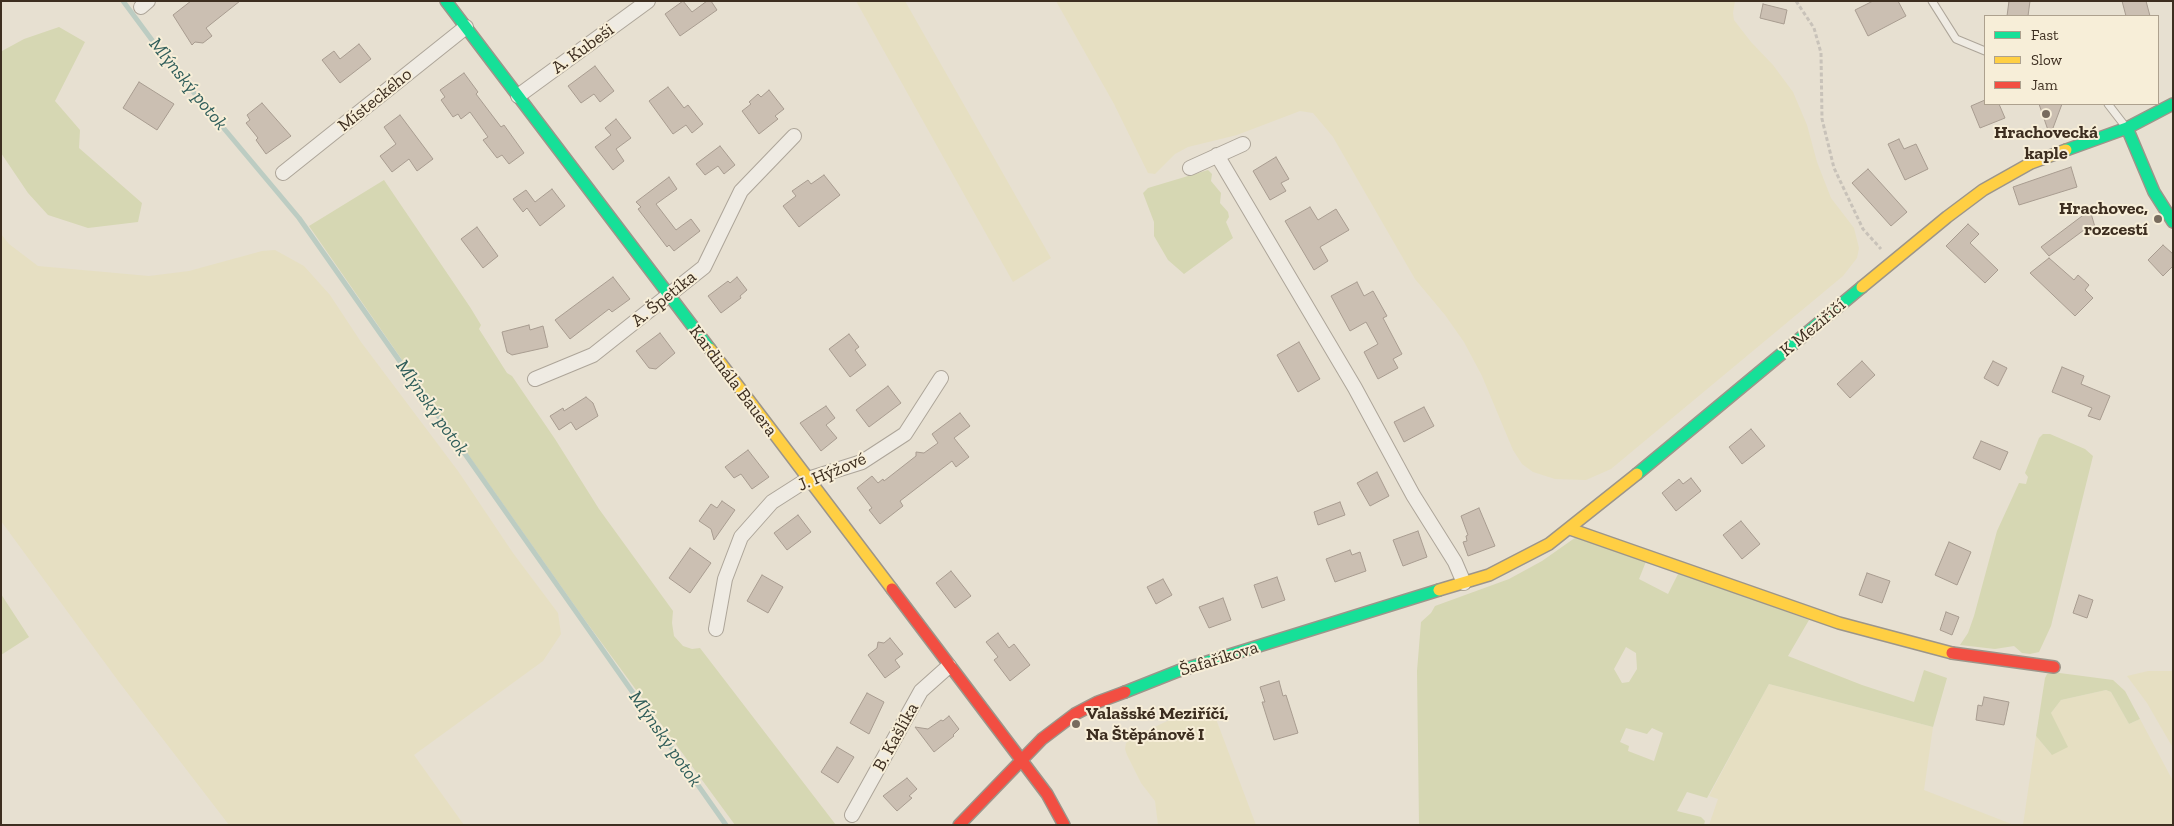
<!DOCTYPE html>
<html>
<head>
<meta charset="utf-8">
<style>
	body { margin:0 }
	#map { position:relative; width:2174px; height:826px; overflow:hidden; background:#e7e0d1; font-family:"Zilla Slab",serif }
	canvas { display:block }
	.frame { position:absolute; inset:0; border:2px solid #3d2e20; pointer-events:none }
	.legend { position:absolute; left:1984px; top:15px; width:175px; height:90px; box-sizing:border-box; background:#f7eed8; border:1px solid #ada18e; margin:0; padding:6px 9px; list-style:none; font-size:15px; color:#3d2e20 }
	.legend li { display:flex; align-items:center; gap:10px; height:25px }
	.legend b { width:25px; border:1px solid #ada18e }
</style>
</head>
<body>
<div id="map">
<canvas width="2174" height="826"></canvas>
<div class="frame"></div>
<ul class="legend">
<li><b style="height:6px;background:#16e098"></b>Fast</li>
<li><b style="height:6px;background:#ffcf43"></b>Slow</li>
<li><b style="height:6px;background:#f24e42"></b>Jam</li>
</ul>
</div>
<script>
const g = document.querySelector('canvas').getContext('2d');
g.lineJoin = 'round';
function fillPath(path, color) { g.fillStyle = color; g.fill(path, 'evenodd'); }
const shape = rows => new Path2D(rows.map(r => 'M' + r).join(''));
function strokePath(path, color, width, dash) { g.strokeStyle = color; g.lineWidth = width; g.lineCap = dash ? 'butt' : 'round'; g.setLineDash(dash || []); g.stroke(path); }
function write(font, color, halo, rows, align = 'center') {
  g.font = font + ' "Zilla Slab",serif'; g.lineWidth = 4; g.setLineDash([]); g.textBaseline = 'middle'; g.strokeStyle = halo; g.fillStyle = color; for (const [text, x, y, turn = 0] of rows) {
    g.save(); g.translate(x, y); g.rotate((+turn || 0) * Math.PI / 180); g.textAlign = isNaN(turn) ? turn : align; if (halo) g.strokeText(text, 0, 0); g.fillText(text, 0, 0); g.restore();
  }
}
const farmland = shape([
	[856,1,905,1,1051,258,1013,282],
	[1056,1,1735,1,1733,13,1734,20,1751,42,1773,65,1793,92,1807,125,1817,162,1831,198,1854,228,1859,248,1857,258,1843,276,1611,469,1586,480,1555,479,1533,472,1522,464,1513,450,1482,376,1464,342,1445,315,1415,279,1333,137,1313,113,1300,111,1237,135,1188,147,1175,154,1155,174,1148,173,1114,104],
	[1,234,9,244,38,266,149,276,189,271,262,251,275,250,304,266,330,295,361,342,458,471,513,553,558,613,561,634,543,661,414,755,464,825,229,825,119,682,1,521],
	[2148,671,2173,671,2173,748,2147,703,2127,676],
	[1769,684,1933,727,1924,790,2014,825,1709,825,1718,799,1709,796],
	[2106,690,2111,692,2129,724,2140,719,2173,781,2173,825,2023,825,2036,736,2051,754,2051,713,2061,700],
	[1202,708,1209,711,1216,719,1256,825,1158,825,1155,801,1141,783,1127,755,1125,749,1126,743,1136,736,1186,712]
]);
const green = shape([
	[59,27,85,42,55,101,80,130,79,148,142,203,138,222,88,228,48,215,28,193,1,153,2,51,24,39],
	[1208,170,1212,174,1211,181,1221,193,1220,203,1228,212,1229,217,1226,222,1233,238,1184,274,1168,260,1154,236,1154,222,1143,193,1148,188],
	[384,180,470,307,481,325,479,329,507,373,512,376,555,439,599,509,673,611,672,623,674,636,683,646,692,649,700,648,836,825,735,825,582,616,441,416,309,226],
	[2043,434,2050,434,2085,449,2093,456,2051,626,2039,652,2030,654,2022,653,2014,646,1995,649,1960,645,1968,633,1974,616,1997,531,2019,483,2026,484,2028,477,2025,473,2039,438],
	[1579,535,1647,559,1639,579,1668,594,1679,572,1809,620,1788,656,1862,685,1914,702,1924,670,1947,678,1933,727,1769,684,1707,798,1687,792,1677,811,1701,817,1705,821,1704,825,1419,825,1417,671,1421,622,1431,613,1435,606,1509,579,1542,561],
	[1626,647,1636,653,1637,669,1629,682,1622,683,1614,669],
	[1626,728,1647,734,1652,728,1663,733,1654,761,1628,751,1629,746,1620,742],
	[1,594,29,637,1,655],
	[2052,672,2113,680,2125,691,2140,719,2129,724,2111,692,2106,690,2061,700,2051,713,2068,747,2052,755,2036,736,2045,678,2047,674]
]);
const stream = shape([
	[123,1,169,63,299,218,726,825]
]);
const building = shape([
	[191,1,240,1,206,28,212,36,203,43,195,42,192,45,173,15,191,1],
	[683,1,692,12,707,1,711,1,717,10,680,36,665,14,683,1],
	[1873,1,1898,1,1906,16,1868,36,1855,10,1873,1],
	[2009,1,2030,1,2028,16,2007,16,2009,1],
	[2122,1,2146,1,2150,16,2126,16,2122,1],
	[1763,4,1787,10,1784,24,1760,18,1763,4],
	[359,44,371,59,340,83,322,60,334,51,340,59,359,44],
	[595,66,614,91,600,102,594,94,581,103,568,86,595,66],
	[464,73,478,92,476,94,501,127,504,125,524,153,509,164,502,155,497,158,483,140,488,137,470,112,461,119,458,114,453,117,441,100,445,97,440,90,464,73],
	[139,82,174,104,157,130,123,108,139,82],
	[668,87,684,108,688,105,703,124,692,133,686,125,673,134,649,101,668,87],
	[769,90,784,109,775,116,778,119,759,134,742,111,751,104,749,102,758,94,761,97,769,90],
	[1985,100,1985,104,1999,104,2005,118,1980,128,1971,106,1985,100],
	[262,103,291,136,266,154,256,140,258,138,246,123,250,120,247,115,262,103],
	[2039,104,2062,104,2050,136,2039,104],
	[400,115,433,159,417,171,409,159,392,172,380,156,396,144,384,127,400,115],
	[616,119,631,138,616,149,624,161,613,170,595,147,611,135,605,128,616,119],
	[1899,139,1904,149,1916,144,1928,169,1905,180,1888,144,1899,139],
	[720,146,735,165,724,174,718,166,705,175,696,164,720,146],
	[1276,157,1289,179,1281,183,1286,191,1270,200,1253,171,1276,157],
	[2071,167,2077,187,2019,205,2013,187,2071,167],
	[1868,169,1907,212,1891,226,1852,183,1868,169],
	[824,175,840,195,799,227,783,206,796,196,792,191,808,180,811,184,824,175],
	[669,177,677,189,656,204,676,230,691,219,700,231,674,251,669,245,667,247,638,209,641,207,636,202,669,177],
	[552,189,565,206,540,226,527,208,523,212,513,199,526,190,535,202,552,189],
	[1310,207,1318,220,1336,209,1349,230,1320,247,1328,261,1314,270,1285,221,1310,207],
	[2090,210,2095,227,2084,230,2049,256,2041,247,2090,210],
	[1968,224,1979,234,1970,243,1998,270,1985,283,1946,246,1968,224],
	[477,227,498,256,483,268,461,239,477,227],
	[2163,245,2173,254,2173,266,2163,276,2148,260,2163,245],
	[2049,258,2074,280,2078,275,2089,285,2085,290,2093,298,2075,316,2030,273,2049,258],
	[613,277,630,299,612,312,609,309,570,339,555,320,613,277],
	[737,277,747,290,740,296,741,298,721,313,708,296,728,281,730,283,737,277],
	[1357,282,1364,296,1373,291,1387,316,1383,318,1402,354,1393,359,1398,368,1378,379,1364,352,1378,344,1366,322,1350,331,1331,296,1357,282],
	[529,325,530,330,543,326,548,347,512,355,507,352,502,332,529,325],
	[660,333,675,353,656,369,649,368,636,351,660,333],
	[849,334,859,347,855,350,866,365,850,377,829,349,849,334],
	[1299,342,1320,379,1298,392,1277,355,1299,342],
	[1862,361,1875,375,1850,398,1837,384,1862,361],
	[1993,361,2007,368,1998,386,1984,378,1993,361],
	[2062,367,2084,376,2081,384,2110,396,2100,420,2088,416,2092,408,2052,392,2062,367],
	[888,386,901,403,869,427,856,410,888,386],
	[586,397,593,403,598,416,576,430,571,422,559,430,550,416,563,408,564,411,586,397],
	[826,406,835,418,826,425,837,438,821,451,800,423,826,406],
	[1424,407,1434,426,1404,442,1394,422,1424,407],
	[960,413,970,426,954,438,969,457,956,467,952,461,900,501,903,506,880,524,869,510,872,508,857,488,872,476,878,483,883,479,884,481,916,456,916,452,924,453,938,443,932,434,960,413],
	[1751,429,1765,446,1742,464,1729,447,1751,429],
	[1981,441,2008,452,2000,470,1973,458,1981,441],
	[748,450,769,477,752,489,741,474,734,478,725,467,748,450],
	[1377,472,1389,496,1370,506,1357,483,1377,472],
	[1691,478,1701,491,1676,511,1662,493,1679,479,1683,484,1691,478],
	[722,501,735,510,714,540,711,529,699,521,711,504,717,508,722,501],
	[1340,502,1345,515,1318,525,1314,512,1340,502],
	[1479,508,1495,546,1468,556,1463,542,1467,541,1466,536,1468,535,1461,516,1479,508],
	[798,515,811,532,787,550,774,533,798,515],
	[1741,521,1760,544,1742,559,1723,535,1741,521],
	[1418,531,1427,557,1403,566,1393,540,1418,531],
	[1949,542,1971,552,1957,585,1935,575,1949,542],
	[690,548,711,563,690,593,669,578,690,548],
	[1350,550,1352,555,1360,552,1366,571,1335,582,1326,559,1350,550],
	[951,571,971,596,955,608,936,583,951,571],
	[1867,573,1890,581,1882,603,1859,595,1867,573],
	[762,575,783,587,768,613,747,601,762,575],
	[1277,577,1285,600,1262,608,1254,585,1277,577],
	[1163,579,1172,595,1156,604,1147,587,1163,579],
	[2079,595,2093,600,2087,618,2073,613,2079,595],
	[1223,598,1231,620,1209,628,1199,607,1223,598],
	[1946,612,1959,617,1952,635,1940,630,1946,612],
	[998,633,1009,648,1014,644,1030,665,1010,681,994,660,998,657,986,642,998,633],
	[890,638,903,654,895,660,900,667,885,678,868,655,877,648,878,642,884,643,890,638],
	[1279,681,1283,696,1286,695,1298,733,1274,740,1262,702,1265,702,1260,687,1279,681],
	[867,693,884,702,869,734,850,723,867,693],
	[1984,697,2009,702,2004,725,1976,720,1978,705,1982,706,1984,697],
	[949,716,959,729,953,735,954,736,934,752,915,727,928,729,941,720,943,721,949,716],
	[837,747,854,757,838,783,821,772,837,747],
	[907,778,917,789,909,796,912,798,897,811,883,796,907,778]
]);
const path = shape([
	[1796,1,1814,28,1821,53,1822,119,1834,168,1863,229,1881,249]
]);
const lane = shape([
	[1932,1,1956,39,1985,51],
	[2108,104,2125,126]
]);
const street = shape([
	[141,7,148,1],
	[518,96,648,1],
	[1217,155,1355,388,1413,495,1455,562,1464,583],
	[1190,168,1243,144],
	[283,173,466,27],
	[535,379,593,355,704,267,741,191,794,136],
	[716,629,725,579,741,537,772,502,808,479,862,462,905,434,941,378],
	[852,815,921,691,949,666]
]);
const fast = shape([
	[446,1,710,349],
	[2173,104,2127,128,2154,192,2173,222],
	[2066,150,2127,128],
	[1637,474,1862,287],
	[1125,692,1178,671,1439,590]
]);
const slow = shape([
	[1862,287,1947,217,1983,190,2031,163,2066,150],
	[710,349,892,589],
	[1570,529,1839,623,1952,653],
	[1439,590,1489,575,1549,544,1637,474]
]);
const jam = shape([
	[892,589,1047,794,1064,825],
	[1952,653,2054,667],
	[959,825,1042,739,1075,714,1098,702,1125,692]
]);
const markers = [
	[2046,114,5,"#786c5e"],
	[2158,219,5,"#786c5e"],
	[1076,724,5,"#786c5e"]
];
const streetNames = [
	["A. Kubeši",583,49,-36],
	["Místeckého",375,100,-39],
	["A. Špetíka",664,299,-39],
	["K Meziříčí",1813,328,-40],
	["Kardinála Bauera",733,381,53],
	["J. Hýžové",832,472,-23],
	["Šafaříkova",1219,659,-17],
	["B. Kašlíka",896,737,-61]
];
const poiNames = [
	["Hrachovecká",2046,133],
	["kaple",2046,154],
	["Hrachovec,",2148,209,"right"],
	["rozcestí",2148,230,"right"],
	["Valašské Meziříčí,",1086,714,"left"],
	["Na Štěpánově I",1086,735,"left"]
];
const waterNames = [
	["Mlýnský potok",188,84,51],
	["Mlýnský potok",432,408,55],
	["Mlýnský potok",665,739,55]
];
fillPath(farmland, '#e6dfc2');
fillPath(green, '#d6d7b3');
strokePath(stream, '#bcccc2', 5);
fillPath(building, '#cbbfb2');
strokePath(building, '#a89c90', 1);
strokePath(lane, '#ada599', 9);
strokePath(street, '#ada599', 16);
strokePath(fast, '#9c958a', 14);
strokePath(slow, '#9c958a', 14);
strokePath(jam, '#9c958a', 14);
strokePath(path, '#c8c2b9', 3, [4, 2.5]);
strokePath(lane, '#efebe3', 7);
strokePath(street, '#efebe3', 14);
strokePath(fast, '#16e098', 11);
strokePath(slow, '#ffcf43', 11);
strokePath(jam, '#f24e42', 11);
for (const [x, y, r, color] of markers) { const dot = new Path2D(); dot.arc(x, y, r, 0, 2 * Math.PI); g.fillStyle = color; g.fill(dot); strokePath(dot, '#f7eed8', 2); }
write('18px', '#3d2e20', '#f7eed8', streetNames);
write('bold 18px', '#3d2e20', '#f7eed8', poiNames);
write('italic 19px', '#2f5d5a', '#f7eed8', waterNames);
</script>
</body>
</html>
